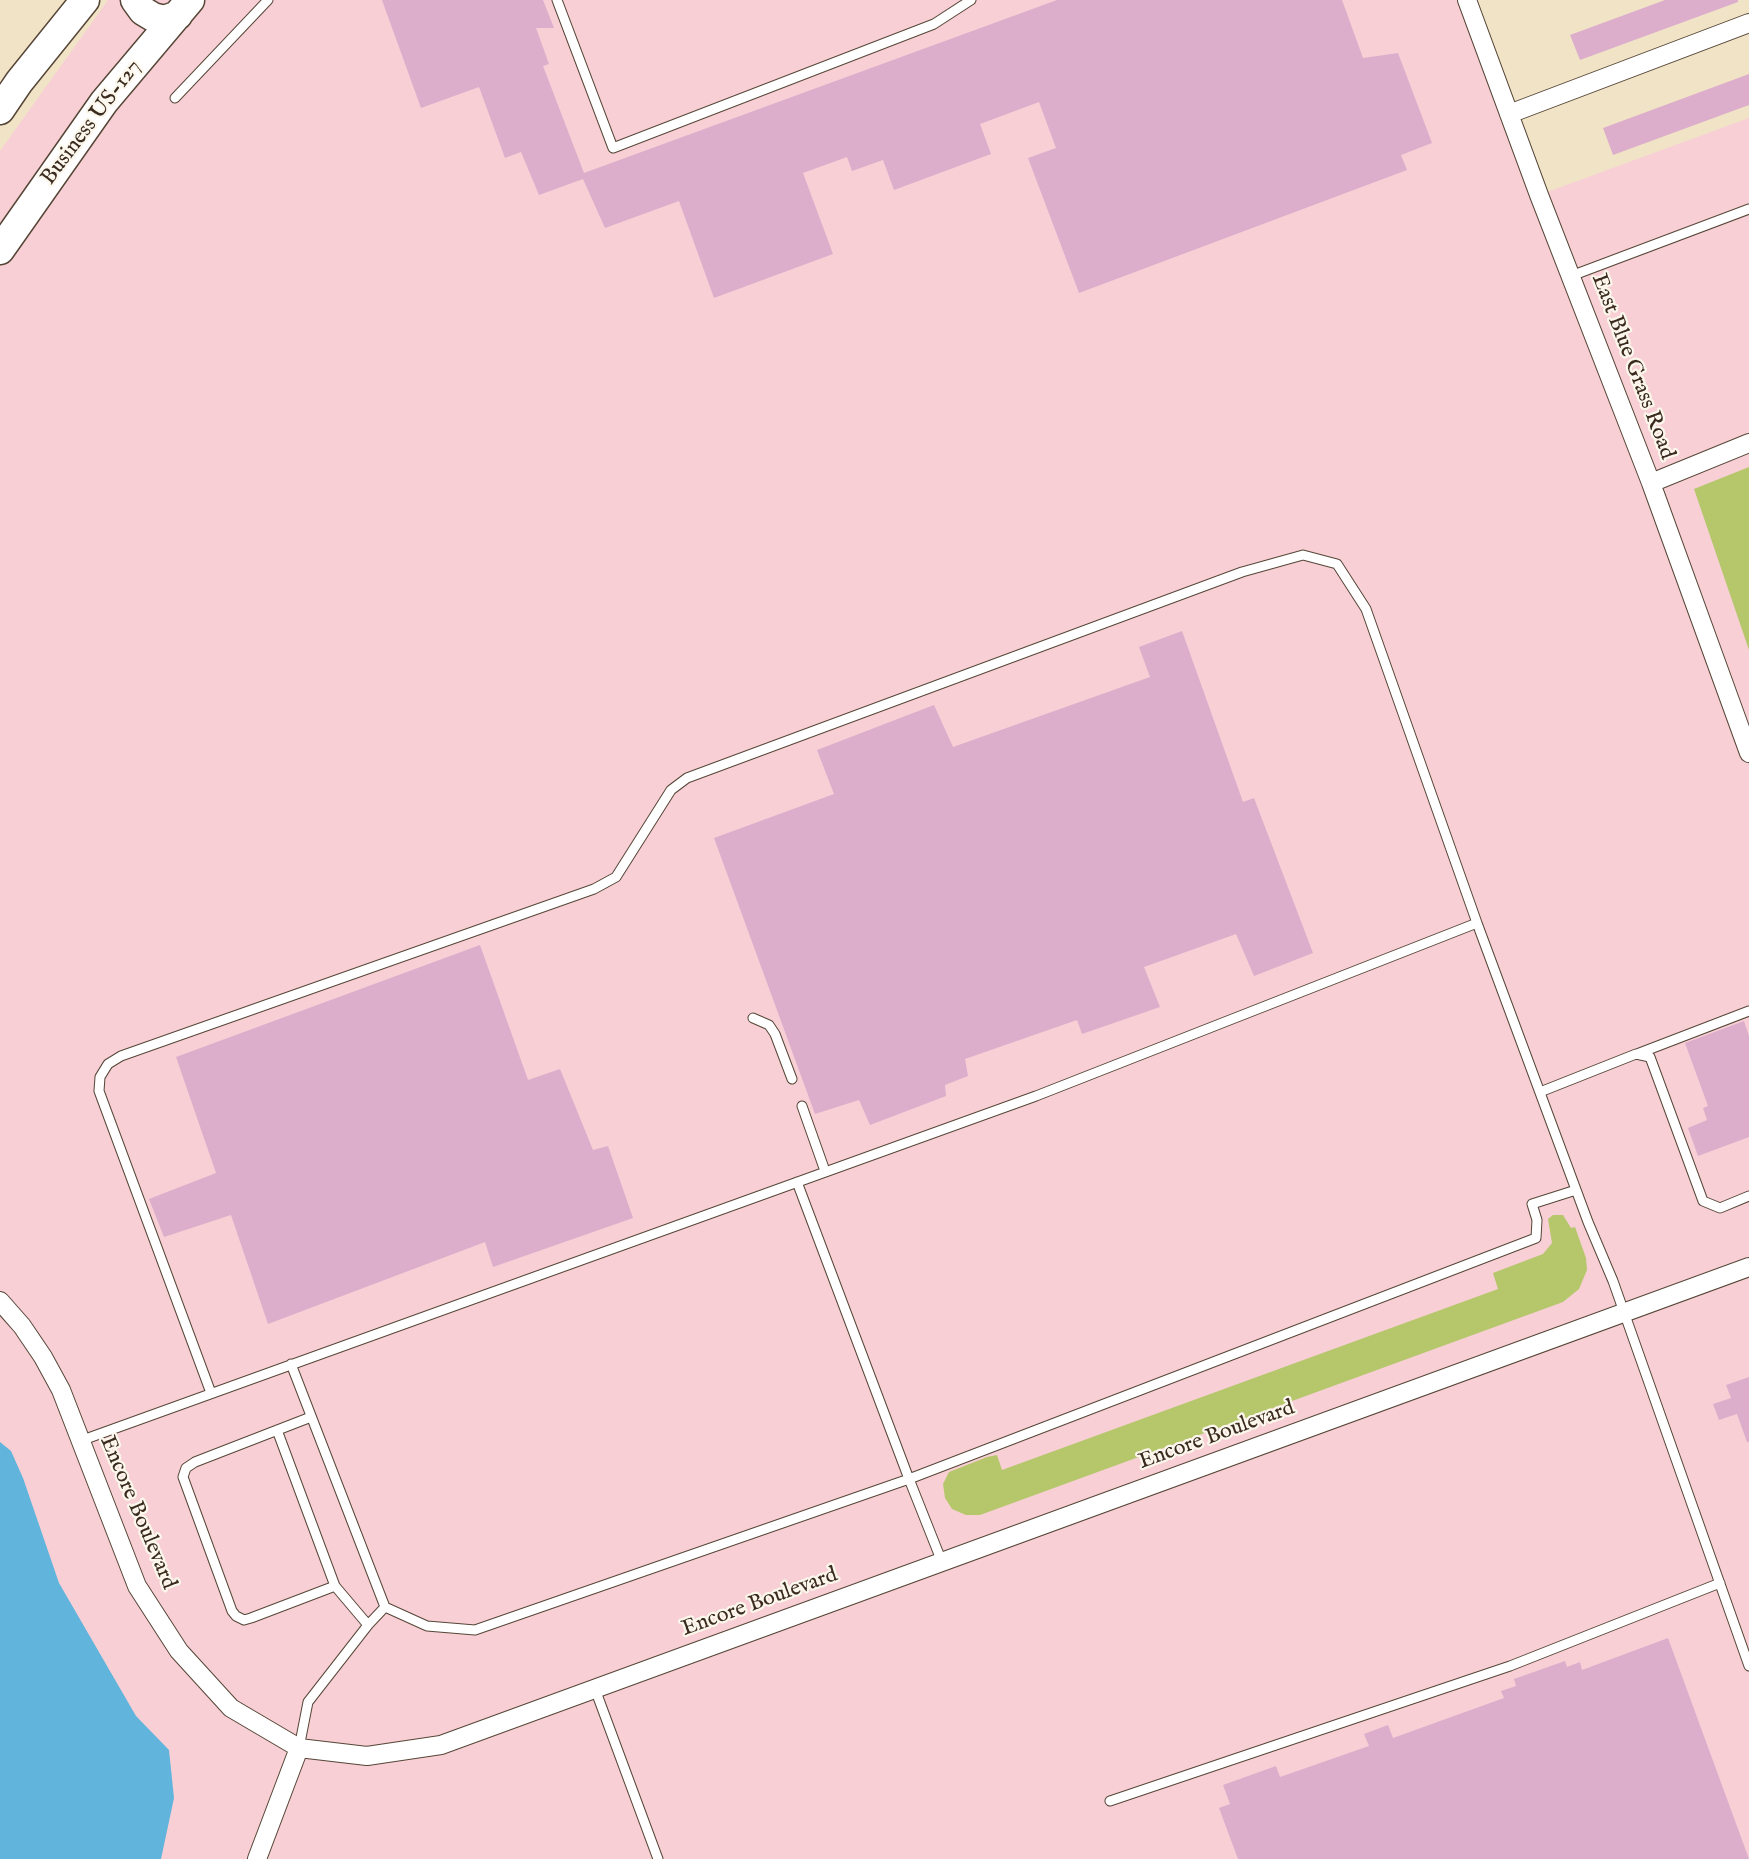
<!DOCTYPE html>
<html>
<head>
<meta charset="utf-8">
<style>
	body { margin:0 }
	canvas { display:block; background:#f1e3c6 }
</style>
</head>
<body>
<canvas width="1749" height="1859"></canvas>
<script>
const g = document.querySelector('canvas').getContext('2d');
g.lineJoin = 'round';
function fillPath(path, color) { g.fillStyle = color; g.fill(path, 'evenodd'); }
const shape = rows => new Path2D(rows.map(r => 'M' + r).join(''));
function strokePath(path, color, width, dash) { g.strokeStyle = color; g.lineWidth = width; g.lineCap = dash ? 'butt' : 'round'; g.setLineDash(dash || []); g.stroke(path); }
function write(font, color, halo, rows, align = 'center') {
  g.font = font + ' "IM FELL English",serif'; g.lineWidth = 4.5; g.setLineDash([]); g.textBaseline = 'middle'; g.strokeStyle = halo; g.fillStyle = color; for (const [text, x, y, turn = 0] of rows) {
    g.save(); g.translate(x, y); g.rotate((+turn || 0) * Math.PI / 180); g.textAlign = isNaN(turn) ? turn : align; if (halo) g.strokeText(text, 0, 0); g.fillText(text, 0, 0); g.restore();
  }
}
const built = shape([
	[108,0,1467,0,1539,195,1749,118,1749,1859,0,1859,0,151]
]);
const green = shape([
	[1749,467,1749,650,1694,489],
	[1553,1215,1563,1215,1571,1228,1575,1227,1586,1258,1587,1270,1579,1289,1563,1302,980,1515,966,1515,952,1509,945,1498,943,1484,949,1472,987,1457,997,1455,1002,1470,1498,1289,1493,1273,1543,1254,1552,1243,1548,1219]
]);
const water = shape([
	[0,1442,11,1451,23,1478,59,1583,136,1716,169,1750,174,1798,161,1859,0,1859]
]);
const building = shape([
	[382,0,543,0,554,28,536,28,549,64,543,66,584,173,1057,0,1342,0,1363,58,1398,53,1432,143,1401,155,1407,170,1079,293,1028,158,1056,148,1039,102,980,124,991,154,894,190,883,160,852,171,847,157,803,173,833,254,714,298,679,201,605,228,583,179,539,195,521,152,505,158,479,87,421,108],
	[1665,0,1738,0,1738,2,1580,60,1570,35],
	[1749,74,1749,105,1613,155,1603,128],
	[1182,631,1243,802,1254,798,1313,953,1254,976,1236,934,1144,967,1160,1007,1082,1034,1077,1020,965,1059,968,1076,945,1085,946,1096,870,1125,859,1100,815,1114,714,838,834,794,817,750,934,705,953,747,1150,677,1139,647],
	[480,945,528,1080,560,1069,593,1150,608,1146,633,1218,493,1267,485,1242,268,1324,231,1215,164,1237,149,1199,216,1173,176,1057],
	[1744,1021,1749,1036,1749,1137,1698,1156,1688,1128,1707,1120,1703,1108,1708,1106,1685,1043],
	[1749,1377,1749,1442,1747,1442,1737,1414,1719,1420,1713,1404,1731,1398,1726,1385],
	[1668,1638,1749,1859,1238,1859,1219,1808,1230,1804,1223,1785,1276,1766,1280,1777,1369,1746,1364,1734,1388,1725,1393,1738,1504,1698,1501,1691,1516,1686,1514,1679,1565,1661,1567,1667,1580,1662,1582,1670]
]);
const lane = shape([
	[557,0,613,148,934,24,971,0],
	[175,98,268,0],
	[1571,276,1749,209],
	[1477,923,1588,1222,1613,1281,1749,1666],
	[753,1018,769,1025,775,1034,792,1079],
	[1637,1054,1749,1011],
	[1540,1092,1636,1054,1650,1057,1703,1201,1720,1208,1749,1196],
	[802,1106,825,1171],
	[797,1182,909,1479,1536,1238,1537,1220,1532,1204,1576,1190],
	[291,1364,385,1607,368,1625,308,1702,299,1748],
	[311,1417,195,1462,186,1468,183,1477,232,1611,236,1616,244,1620,251,1618,335,1586],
	[277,1430,335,1586,368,1625],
	[80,1441,1036,1096,1477,923,1366,609,1337,564,1303,555,1242,572,687,778,671,790,616,877,594,889,121,1056,108,1064,100,1077,99,1091,211,1393],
	[385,1607,427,1626,475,1630,909,1479,942,1562],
	[595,1689,658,1859],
	[1110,1801,1510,1666,1720,1583]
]);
const street = shape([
	[1467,0,1539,195,1651,483,1749,753],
	[1509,114,1749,23],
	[1651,483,1749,443],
	[0,1301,22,1326,43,1357,61,1390,137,1586,179,1651,231,1708,299,1748,367,1756,441,1745,1749,1267],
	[257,1859,299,1748]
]);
const primary = shape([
	[135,0,143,11,153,17,164,20,178,15],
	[0,110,19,82,85,0],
	[0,250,104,102,190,0]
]);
const streetNames = [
	["Business US-127",92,123,-53],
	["East Blue Grass Road",1632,367,69],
	["Encore Boulevard",1217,1436,-20],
	["Encore Boulevard",137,1513,67],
	["Encore Boulevard",760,1603,-20]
];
fillPath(built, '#f7cfd5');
fillPath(green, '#b5c76a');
fillPath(water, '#61b4dc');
fillPath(building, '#ddaecc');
strokePath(lane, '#564637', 11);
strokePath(street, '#564637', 20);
strokePath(primary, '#564637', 31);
strokePath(lane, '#fff', 9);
strokePath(street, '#fff', 18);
strokePath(primary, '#fff', 28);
write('22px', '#3b2a1e', '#fbf7ec', streetNames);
</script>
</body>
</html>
